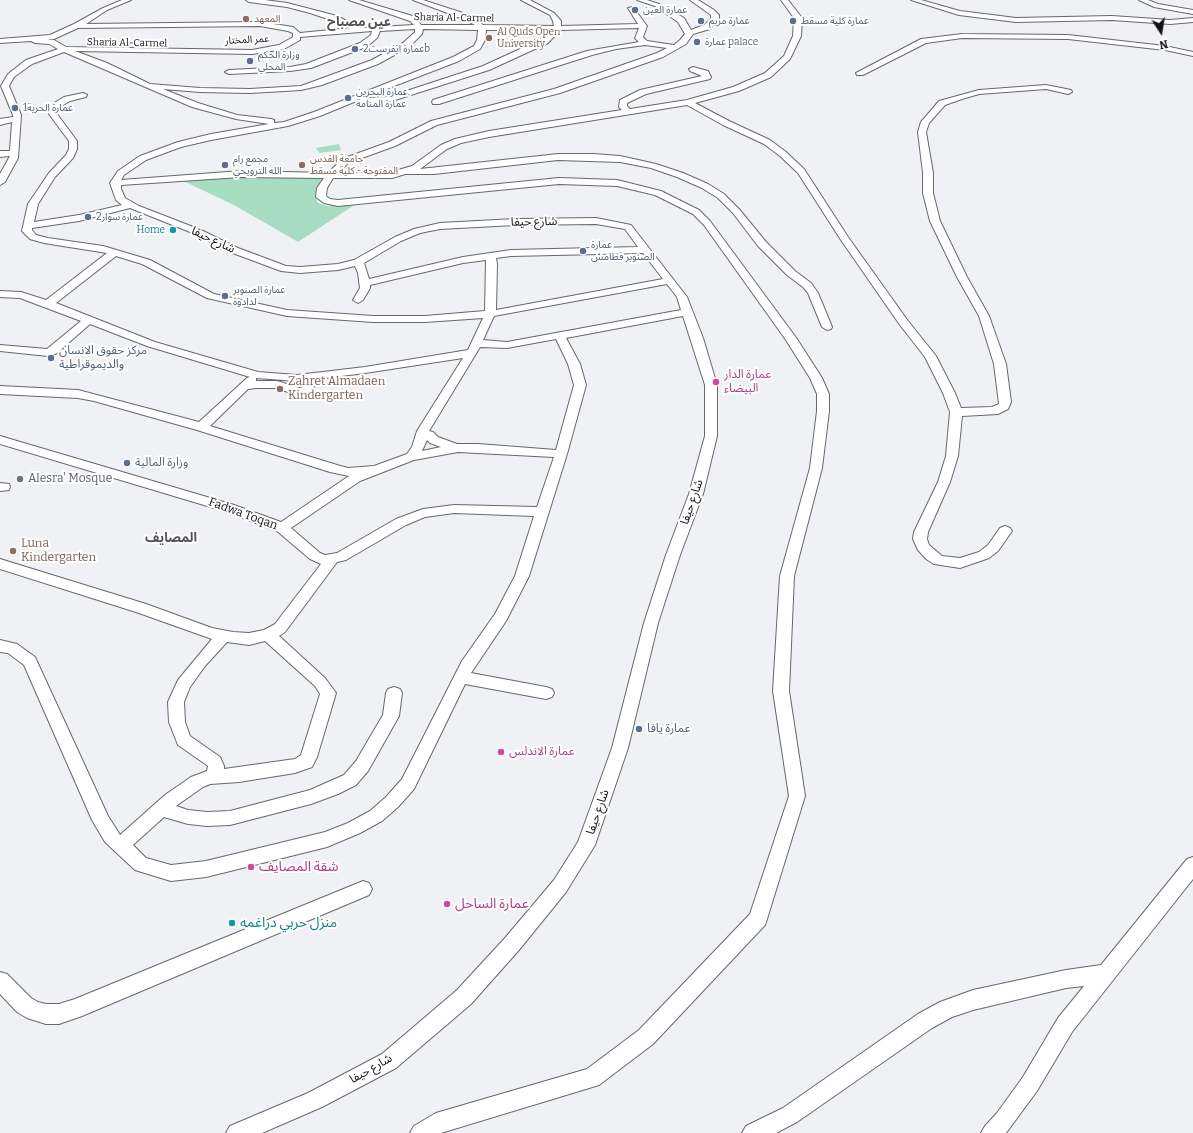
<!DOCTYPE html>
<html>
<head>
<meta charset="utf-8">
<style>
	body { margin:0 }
	#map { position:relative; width:1193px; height:1133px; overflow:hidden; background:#f0f1f5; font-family:Bitter,serif }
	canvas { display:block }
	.north { position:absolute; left:1141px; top:12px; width:40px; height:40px; -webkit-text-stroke:3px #fff; paint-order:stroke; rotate:168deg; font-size:11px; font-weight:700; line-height:16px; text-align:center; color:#131314 }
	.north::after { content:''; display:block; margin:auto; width:14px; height:18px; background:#131314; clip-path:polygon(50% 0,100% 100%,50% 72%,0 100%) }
</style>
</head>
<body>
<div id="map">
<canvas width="1193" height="1133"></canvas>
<div class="north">N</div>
</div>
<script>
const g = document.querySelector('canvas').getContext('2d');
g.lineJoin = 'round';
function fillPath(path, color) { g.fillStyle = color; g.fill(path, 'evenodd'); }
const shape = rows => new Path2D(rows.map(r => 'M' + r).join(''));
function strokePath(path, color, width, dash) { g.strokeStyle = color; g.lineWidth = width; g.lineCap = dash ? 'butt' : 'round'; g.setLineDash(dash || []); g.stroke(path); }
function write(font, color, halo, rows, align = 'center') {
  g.font = font + ' Bitter,"Noto Sans Arabic",serif'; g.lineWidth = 4; g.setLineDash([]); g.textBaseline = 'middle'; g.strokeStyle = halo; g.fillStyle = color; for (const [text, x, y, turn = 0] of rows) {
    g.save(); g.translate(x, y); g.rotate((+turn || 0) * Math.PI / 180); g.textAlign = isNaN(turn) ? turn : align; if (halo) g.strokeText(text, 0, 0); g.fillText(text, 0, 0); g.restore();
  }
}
const green = shape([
	[339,144,341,150,319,153,316,148],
	[313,175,324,180,324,182,317,187,315,196,318,203,327,206,356,204,298,242,234,205,177,178]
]);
const minor = shape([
	[122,0,131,0,107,10,86,24,260,22,293,27,300,33,351,28,331,20,310,13,287,7,249,2,246,0,265,0,287,3,314,10,337,16,360,28,414,25,410,21,349,0,359,0,416,17,421,25,475,25,466,20,413,0,423,0,472,16,483,25,554,26,553,21,550,15,521,0,530,0,554,13,561,21,561,26,638,24,628,8,633,7,647,26,643,37,647,41,674,45,680,40,685,34,678,22,655,6,637,0,647,0,659,4,684,18,691,30,704,25,711,19,711,15,690,0,698,0,714,10,719,15,719,19,710,29,693,34,686,44,663,57,560,93,437,125,395,146,348,163,338,173,379,173,391,172,412,166,441,145,455,139,489,131,622,110,619,107,620,100,640,90,702,76,690,71,689,69,693,67,708,71,711,77,710,79,646,94,627,103,627,106,630,109,687,100,733,87,765,73,784,56,793,36,794,18,781,0,788,0,802,18,801,36,790,59,771,77,739,91,695,103,729,121,770,140,786,152,804,169,848,237,908,321,936,356,955,393,961,408,992,407,999,404,994,364,979,316,957,277,930,221,923,193,923,173,918,132,921,122,939,101,979,90,1046,85,1071,90,1072,92,1068,94,1046,89,979,94,962,99,945,105,929,123,926,132,933,173,933,193,940,221,967,277,989,316,1006,364,1011,402,1008,409,998,414,962,416,958,456,950,482,928,532,927,539,929,545,942,556,960,558,979,552,988,545,1000,528,1005,526,1010,528,1012,531,998,551,989,558,960,568,934,564,926,559,918,550,913,539,914,532,938,482,946,456,950,412,943,393,925,357,900,325,841,240,798,173,780,156,764,144,723,125,687,105,489,137,461,143,447,149,420,169,558,154,593,154,620,156,656,164,683,173,708,184,724,194,739,209,766,242,795,271,811,283,818,293,832,327,831,329,827,330,822,327,808,293,803,287,787,275,758,246,733,213,718,198,702,188,677,177,651,168,620,162,558,160,434,174,405,174,392,178,333,178,327,188,326,196,330,199,338,200,559,178,617,180,661,191,699,210,710,221,797,339,822,378,829,394,829,411,822,468,794,576,789,691,805,796,767,919,765,925,653,1044,599,1085,441,1133,410,1133,414,1126,436,1113,587,1069,639,1030,750,914,789,796,773,691,780,576,810,468,817,411,817,394,810,378,786,340,704,225,693,214,655,195,617,186,559,184,338,206,324,203,316,197,317,188,324,178,241,177,121,185,121,189,125,198,139,206,201,230,238,248,286,266,300,267,338,264,354,260,395,237,414,229,440,223,515,219,596,218,631,225,687,297,703,338,717,385,717,436,703,494,680,555,658,623,628,748,595,845,566,892,519,950,471,1004,396,1068,322,1107,262,1133,226,1133,230,1126,308,1093,382,1054,457,990,505,938,554,880,578,842,612,748,644,623,666,555,689,494,705,436,705,385,683,316,566,338,580,364,586,385,567,454,529,576,506,621,471,673,546,687,552,689,554,693,552,697,546,699,465,684,414,789,398,807,382,821,360,833,327,847,206,877,171,881,135,870,105,842,92,820,24,665,8,653,0,652,0,640,17,644,35,657,108,816,120,835,165,795,191,777,207,771,208,766,178,745,169,722,168,702,178,680,212,639,136,612,0,569,0,559,146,604,212,628,233,632,249,633,264,630,275,624,321,564,310,559,277,531,224,511,0,444,0,436,234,505,281,522,349,476,330,472,197,430,94,401,78,398,0,394,0,386,78,390,199,422,247,378,250,377,147,346,90,324,57,353,52,355,48,356,0,351,0,345,47,349,81,321,20,298,0,297,0,291,21,292,46,300,107,253,44,243,30,239,22,231,28,204,49,173,66,155,69,149,69,141,49,114,51,105,64,97,83,93,87,95,86,97,70,101,58,108,57,114,77,141,77,149,73,158,55,177,38,204,34,222,79,215,122,205,116,200,110,183,118,171,140,156,178,142,211,134,269,124,236,119,192,107,64,52,32,64,14,77,9,86,21,115,18,158,5,182,0,185,0,174,10,156,0,157,0,151,10,151,12,122,0,125,0,119,13,117,13,115,1,86,8,74,26,60,58,49,49,44,35,43,31,41,0,43,0,39,50,35,74,24,103,8,122,0],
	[260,26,288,31,293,33,293,37,279,45,252,50,66,47,54,40,47,40,54,39,78,28,260,26],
	[639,28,635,38,639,42,587,51,433,100,432,102,433,104,439,104,592,55,616,49,645,45,667,48,657,53,554,89,431,121,389,142,342,159,328,173,241,171,121,180,124,175,146,160,181,147,211,140,288,126,320,116,354,102,358,103,392,101,489,70,548,43,560,30,639,28],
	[415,29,415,32,403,43,372,60,301,86,250,89,200,88,150,84,107,63,75,51,252,54,284,49,300,40,300,37,372,31,371,35,360,43,306,64,290,67,229,70,225,72,229,74,290,71,311,68,366,47,377,38,380,31,415,29],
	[423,29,478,30,477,40,474,46,453,57,314,112,284,122,274,123,274,120,271,119,237,115,198,103,163,89,200,92,250,93,301,90,322,85,378,64,409,47,422,34,423,29],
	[486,30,552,30,542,39,483,66,388,97,363,98,459,61,480,49,485,40,486,30],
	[130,208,195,234,230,252,281,271,300,273,338,270,355,266,358,273,360,288,353,300,358,303,363,300,370,288,370,285,463,263,486,260,485,311,425,316,373,316,287,310,214,294,150,260,103,246,48,238,36,235,32,230,32,228,79,221,130,208],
	[596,224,625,229,638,247,511,250,463,257,369,279,364,263,401,241,420,233,440,229,515,225,596,224],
	[643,253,663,279,496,310,497,264,496,258,511,256,643,253],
	[116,256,142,264,207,298,287,316,373,322,425,322,483,318,468,350,365,367,297,375,258,372,155,342,56,303,116,256],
	[667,284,677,297,681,310,507,342,483,340,494,316,667,284],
	[556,339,568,364,574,385,556,450,478,444,457,444,438,437,433,432,429,431,480,347,507,348,556,339],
	[463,358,417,431,412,447,407,454,374,466,348,468,337,465,210,426,248,389,256,388,276,388,300,396,312,391,317,379,365,373,463,358],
	[256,378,297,381,305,381,305,382,303,387,300,388,277,381,256,381,256,378],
	[427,440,430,443,441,447,422,451,427,440],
	[458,452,554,457,537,507,454,505,423,509,396,519,337,553,325,555,320,553,291,528,360,481,414,460,458,452],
	[454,513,534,516,515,576,495,614,462,661,402,779,386,797,370,811,348,823,325,832,206,861,171,865,146,858,133,845,164,817,188,824,207,826,230,825,311,804,338,794,356,785,368,771,399,716,402,693,400,689,394,687,388,689,386,693,383,715,356,761,344,775,310,790,230,811,207,812,188,810,176,806,203,787,210,784,239,782,295,773,312,767,317,757,336,693,325,678,279,636,285,632,337,562,346,560,406,525,425,517,454,513],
	[265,641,315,686,320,694,301,755,295,759,224,769,224,766,220,757,190,736,185,722,184,702,190,687,205,666,227,642,249,645,265,641],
	[911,0,921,0,960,11,1016,18,1112,16,1170,20,1193,18,1193,22,1170,24,1112,20,1016,22,959,15,911,0],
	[1139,0,1148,0,1158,4,1193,10,1193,14,1154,7,1139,0],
	[962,34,1068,35,1165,46,1193,52,1193,56,1165,50,1068,39,962,38,926,43,863,75,857,75,856,73,921,39,962,34],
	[0,483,9,484,10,487,9,490,0,491,0,483],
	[1193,857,1193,879,1072,1032,1037,1091,1006,1133,981,1133,985,1126,997,1113,1023,1077,1058,1018,1084,986,1066,988,973,1010,952,1017,932,1028,797,1122,776,1133,742,1133,746,1126,783,1108,918,1014,940,1002,973,990,1066,970,1101,965,1187,859,1193,857],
	[363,881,369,883,372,889,369,895,82,1016,59,1024,46,1024,27,1018,17,1012,0,994,0,972,7,974,31,998,38,1002,46,1004,59,1004,75,999,363,881]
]);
const markers = [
	[635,10,4,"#5c6f8a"],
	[246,19,4,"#8d6e63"],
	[701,21,4,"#5c6f8a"],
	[793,21,4,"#5c6f8a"],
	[489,38,4,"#8d6e63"],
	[697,42,4,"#5c6f8a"],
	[355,49,4,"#5c6f8a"],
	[250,61,4,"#5c6f8a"],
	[348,98,4,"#5c6f8a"],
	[15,108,4,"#5c6f8a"],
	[225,165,4,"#5c6f8a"],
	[302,165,4,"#8d6e63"],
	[88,217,4,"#5c6f8a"],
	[173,230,4,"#0f9aa8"],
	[583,251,4,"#5c6f8a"],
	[225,296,4,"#5c6f8a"],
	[51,358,4,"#5c6f8a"],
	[716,382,4,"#d1479c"],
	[280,389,4,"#8d6e63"],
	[127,463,4,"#5c6f8a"],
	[20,479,4,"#6b7280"],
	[13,551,4,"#8d6e63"],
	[639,729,4,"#5c6f8a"],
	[501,752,4,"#d1479c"],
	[251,867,4,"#d1479c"],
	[447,904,4,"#d1479c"],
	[232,923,4,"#0f9aa8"]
];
const farServicenames = [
	["عمارة العين",643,10],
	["عمارة مريم",709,21],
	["عمارة كلية مسقط",801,21],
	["عمارة palace",705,42],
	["عمارة ايفرست2b",363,49],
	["وزارة الحكم",258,55],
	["المحلي",258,67],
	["عمارة البحرين.",356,92],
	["عمارة المنامة",356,104],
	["عمارة الحرية1",23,108],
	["مجمع رام",233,159],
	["الله الترويحي",233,171],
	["عمارة سوار2",96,217],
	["عمارة",591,245],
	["الصنوبر قطامش",591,257],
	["عمارة الصنوبر",233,290],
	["لدادوة",233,302]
];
const farStreetnames = [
	["Sharia Al-Carmel",454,18,1],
	["عمر المختار",247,40,-3],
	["Sharia Al-Carmel",127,43,1]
];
const farEducationnames = [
	["المعهد",254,19],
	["Al Quds Open",497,32],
	["University",497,44],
	["جامعة القدس",310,159],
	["المفتوحة - كلية مسقط",310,171]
];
const farCulturenames = [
	["Home",165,230]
];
const streetNames = [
	["شارع حيفا",534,222,-1],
	["شارع حيفا",213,240,25],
	["شارع حيفا",692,502,-71],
	["Fadwa Toqan",243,514,20],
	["شارع حيفا",598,812,-71],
	["شارع حيفا",371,1069,-30]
];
const serviceNames = [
	["مركز حقوق الانسان",59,351],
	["والديموقراطية",59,365],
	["وزارة المالية",135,463],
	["عمارة يافا",647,729]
];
const hotelNames = [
	["عمارة الدار",724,375],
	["البيضاء",724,389],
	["عمارة الاندلس",509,752]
];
const educationNames = [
	["Zahret Almadaen",288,382],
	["Kindergarten",288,396],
	["Luna",21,544],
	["Kindergarten",21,558]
];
const worshipNames = [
	["Alesra' Mosque",28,479]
];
const farDistrictnames = [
	["عين مصباح",359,22]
];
const neighbourhoodNames = [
	["المصايف",171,538]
];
const nearHotelnames = [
	["شقة المصايف",259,867],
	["عمارة الساحل",455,904]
];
const nearCulturenames = [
	["منزل حربي دراغمه",240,923]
];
fillPath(green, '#a7ddc3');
strokePath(minor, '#67686b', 2);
fillPath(minor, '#fff');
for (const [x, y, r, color] of markers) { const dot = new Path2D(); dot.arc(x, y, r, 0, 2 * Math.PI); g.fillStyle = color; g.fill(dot); strokePath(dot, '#fff', 1.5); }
write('10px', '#4e5e75', '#fff', farServicenames, 'left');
write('10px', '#131314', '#fff', farStreetnames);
write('10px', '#785e54', '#fff', farEducationnames, 'left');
write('10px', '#0d838f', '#fff', farCulturenames, 'right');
write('12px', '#131314', '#fff', streetNames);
write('12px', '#4e5e75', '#fff', serviceNames, 'left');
write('12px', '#b23c85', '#fff', hotelNames, 'left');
write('12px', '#785e54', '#fff', educationNames, 'left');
write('12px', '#5b616d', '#fff', worshipNames, 'left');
write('bold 13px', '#525255', '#fff', farDistrictnames);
write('bold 13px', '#525255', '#fff', neighbourhoodNames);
write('14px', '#b23c85', '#fff', nearHotelnames, 'left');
write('14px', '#0d838f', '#fff', nearCulturenames, 'left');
</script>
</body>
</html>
